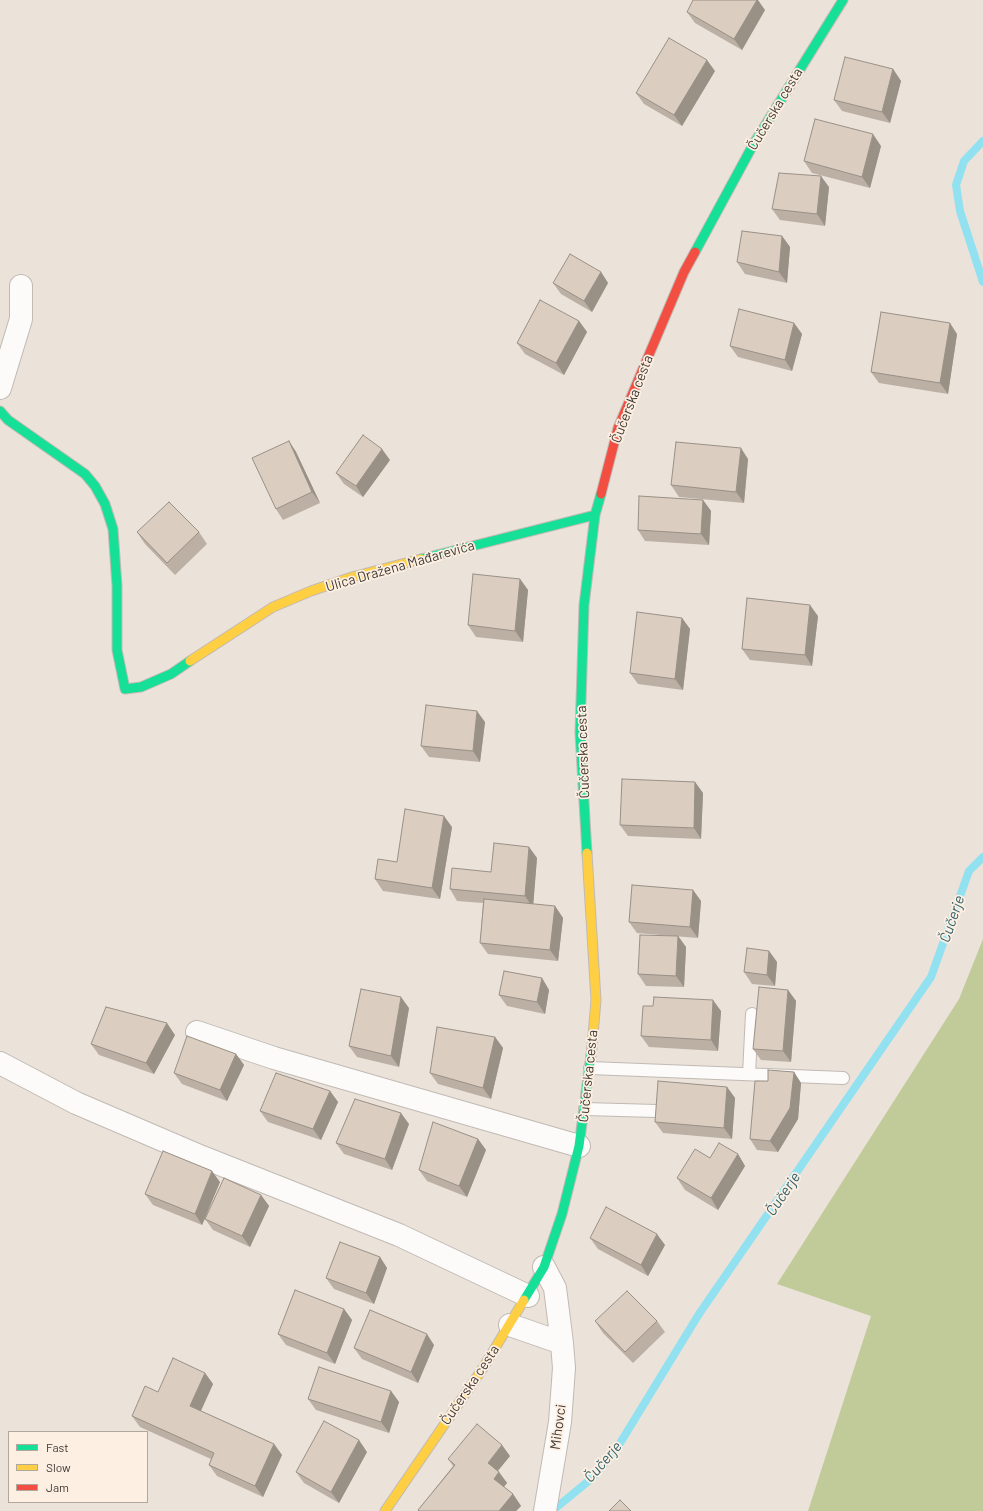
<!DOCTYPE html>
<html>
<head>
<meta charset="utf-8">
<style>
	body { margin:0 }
	#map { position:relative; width:983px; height:1511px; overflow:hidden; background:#ebe2da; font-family:Barlow,sans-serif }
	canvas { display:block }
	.legend { position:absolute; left:8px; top:1431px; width:140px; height:72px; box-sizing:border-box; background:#fdf0e3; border:1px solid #b1a79d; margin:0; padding:5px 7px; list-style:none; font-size:12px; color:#403933 }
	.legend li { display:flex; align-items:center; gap:8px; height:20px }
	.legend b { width:20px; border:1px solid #b1a79d }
</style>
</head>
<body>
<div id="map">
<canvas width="983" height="1511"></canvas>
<ul class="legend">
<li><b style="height:5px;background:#16e098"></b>Fast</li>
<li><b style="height:5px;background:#ffcf43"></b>Slow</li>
<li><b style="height:5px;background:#f24e42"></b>Jam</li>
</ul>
</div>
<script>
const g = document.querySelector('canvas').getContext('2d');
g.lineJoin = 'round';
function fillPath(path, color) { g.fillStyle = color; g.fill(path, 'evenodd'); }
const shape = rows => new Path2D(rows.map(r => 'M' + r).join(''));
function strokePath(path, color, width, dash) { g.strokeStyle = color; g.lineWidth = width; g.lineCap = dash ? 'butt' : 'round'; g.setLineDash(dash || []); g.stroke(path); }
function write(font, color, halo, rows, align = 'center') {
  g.font = font + ' Barlow,sans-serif'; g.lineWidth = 3.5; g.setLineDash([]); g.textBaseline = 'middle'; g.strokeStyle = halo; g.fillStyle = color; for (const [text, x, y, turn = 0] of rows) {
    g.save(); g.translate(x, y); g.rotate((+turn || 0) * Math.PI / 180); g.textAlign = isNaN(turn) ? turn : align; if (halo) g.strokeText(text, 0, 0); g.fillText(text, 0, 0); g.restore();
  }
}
const forest = shape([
	[983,939,983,1511,808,1511,871,1316,777,1284,959,999]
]);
const stream = shape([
	[983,141,964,161,956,185,960,211,983,282],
	[552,1511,591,1479,614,1453,699,1314,931,977,969,871,983,857]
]);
const lane = shape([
	[590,1068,843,1078],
	[749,1074,752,1014],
	[585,1109,656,1111]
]);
const street = shape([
	[0,388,21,319,21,286],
	[197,1032,274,1058,579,1146],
	[0,1063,76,1103,202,1157,399,1235,528,1296],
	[544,1267,555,1288,562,1343,564,1368,560,1422,545,1511],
	[510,1325,562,1343]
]);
const fast = shape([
	[695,252,753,145,843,0],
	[0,411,8,420,85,474,95,486,105,504,113,529,117,586,117,650,125,689,141,687,171,674,190,661],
	[421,559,595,515],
	[587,853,580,733,584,605,595,515,601,494],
	[524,1300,544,1267,562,1214,579,1146,592,1047]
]);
const slow = shape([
	[190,661,273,607,311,591,352,577,421,559],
	[587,853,596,1000,592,1047],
	[385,1511,483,1368,524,1300]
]);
const jam = shape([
	[601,494,618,428,684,272,695,252]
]);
const wall = shape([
	[765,10,742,50,695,23,687,12],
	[893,69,901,81,890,123,842,111,834,100],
	[715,71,682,126,644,104,636,93],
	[881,146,870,188,812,173,804,161],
	[829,187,825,226,780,220,772,209],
	[782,236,790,247,787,283,745,274,737,262],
	[601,272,608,283,592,312,561,294,553,283],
	[579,321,587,332,564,375,525,354,517,343],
	[794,323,802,334,792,371,738,357,730,346],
	[957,334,948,394,879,383,871,372],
	[289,441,296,452,320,503,283,520,276,509],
	[748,459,744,503,679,497,671,485],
	[390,460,363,497,344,484,336,473],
	[703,500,711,511,709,545,645,541,638,530],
	[137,532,199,532,207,544,175,575,145,544],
	[520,579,528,590,523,642,476,637,468,625],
	[818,616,812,666,750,660,742,649],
	[682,618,690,629,683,690,638,684,630,673],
	[485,722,480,762,429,757,421,746],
	[695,782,703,793,701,839,628,836,620,825],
	[452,827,440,899,383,891,375,879,397,862],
	[529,847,537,858,533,904,555,906,563,918,558,961,488,954,480,943,483,903,457,901,450,889,491,872],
	[693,890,701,901,698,938,637,933,629,922],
	[678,936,686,947,684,987,646,986,638,974],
	[769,951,777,962,775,986,752,984,744,972],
	[542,978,549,990,545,1014,507,1006,499,995],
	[788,990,796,1001,791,1062,761,1060,753,1049],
	[409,1008,399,1067,357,1057,349,1046],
	[721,1011,718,1051,649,1047,641,1036],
	[175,1035,154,1074,99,1055,91,1044],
	[495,1037,503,1048,491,1099,438,1084,430,1073],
	[236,1054,244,1065,227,1101,182,1084,174,1073],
	[794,1072,801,1083,798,1119,778,1152,757,1150,750,1139,768,1081],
	[727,1087,735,1098,732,1139,663,1133,655,1122],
	[330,1091,338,1102,321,1140,268,1122,260,1111],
	[409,1124,392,1170,344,1154,336,1143],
	[478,1139,486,1150,467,1197,427,1181,419,1170],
	[738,1154,745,1166,718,1210,685,1190,677,1178,710,1158],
	[220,1182,206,1216,261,1195,269,1206,250,1247,213,1230,205,1219,202,1225,153,1205,145,1194],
	[590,1238,665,1245,648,1276,598,1249],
	[380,1257,387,1268,374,1304,334,1289,326,1278],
	[344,1309,352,1320,335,1364,286,1345,278,1334],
	[595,1321,657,1321,665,1332,633,1363,603,1333],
	[434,1345,418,1383,362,1359,354,1348],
	[205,1373,213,1384,201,1411,274,1444,282,1455,263,1497,217,1476,209,1465,211,1459,140,1427,132,1416,158,1392],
	[391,1391,399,1402,389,1433,316,1410,308,1399],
	[367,1452,339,1503,304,1483,296,1472],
	[510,1456,498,1471,507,1483,504,1487,513,1494,521,1506,516,1511,419,1511,418,1510,453,1466,448,1459]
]);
const shadedWall = shape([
	[757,0,758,0,765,10,742,50,734,39],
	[707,60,715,71,682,126,674,115],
	[893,69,901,81,890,123,882,112],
	[873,134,881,146,870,188,862,177],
	[821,176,829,187,825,226,817,214],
	[782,236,790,247,787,283,779,272],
	[601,272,608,283,592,312,584,301],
	[579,321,587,332,564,375,556,363],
	[794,323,802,334,792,371,785,360],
	[950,323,957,334,948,394,940,383],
	[289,441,296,452,320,503,312,492],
	[741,448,748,459,744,503,736,492],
	[382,449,390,460,363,497,356,486],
	[703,500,711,511,709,545,701,534],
	[520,579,528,590,523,642,515,631],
	[810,605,818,616,812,666,805,655],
	[682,618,690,629,683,690,675,679],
	[477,711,485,722,480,762,473,751],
	[695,782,703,793,701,839,694,828],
	[444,816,452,827,440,899,432,888],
	[529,847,537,858,533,908,525,896],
	[693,890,701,901,698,938,690,927],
	[555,906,563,918,558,961,550,950],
	[678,936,686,947,684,987,676,976],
	[769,951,777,962,775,986,767,975],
	[542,978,549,990,545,1014,537,1002],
	[788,990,796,1001,791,1062,783,1051],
	[401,997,409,1008,399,1067,391,1056],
	[713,1000,721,1011,718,1051,711,1040],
	[167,1023,175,1035,154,1074,146,1063],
	[495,1037,503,1048,491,1099,483,1088],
	[236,1054,244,1065,227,1101,220,1090],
	[794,1072,801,1083,798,1119,778,1152,770,1141],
	[727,1087,735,1098,732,1139,724,1128],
	[330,1091,338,1102,321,1140,313,1129],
	[401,1113,409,1124,392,1170,385,1159],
	[478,1139,486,1150,467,1197,459,1186],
	[738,1154,745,1166,718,1210,711,1198],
	[212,1171,220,1182,202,1225,195,1214],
	[261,1195,269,1206,250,1247,242,1236],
	[657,1234,665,1245,648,1276,641,1265],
	[380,1257,387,1268,374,1304,366,1293],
	[344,1309,352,1320,335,1364,327,1353],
	[427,1334,434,1345,418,1383,411,1372],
	[205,1373,213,1384,198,1417,190,1406],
	[391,1391,399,1402,389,1433,381,1422],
	[359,1440,367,1452,339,1503,331,1492],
	[274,1444,282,1455,263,1497,255,1486],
	[502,1445,510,1456,495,1474,488,1463],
	[499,1472,507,1483,501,1490,494,1479],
	[513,1494,521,1506,516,1511,499,1511]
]);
const building = shape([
	[693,0,757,0,734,39,687,12,693,0],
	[669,38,707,60,674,115,636,93,669,38],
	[845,57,893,69,882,112,834,100,845,57],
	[815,119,873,134,862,177,804,161,815,119],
	[779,173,821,176,817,214,772,209,779,173],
	[742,231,782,236,779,272,737,262,742,231],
	[570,254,601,272,584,301,553,283,570,254],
	[540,300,579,321,556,363,517,343,540,300],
	[739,309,794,323,785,360,730,346,739,309],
	[881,312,950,323,940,383,871,372,881,312],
	[363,435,382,449,356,486,336,473,363,435],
	[289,441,312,492,276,509,252,458,289,441],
	[676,442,741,448,736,492,671,485,676,442],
	[639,496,703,500,701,534,638,530,639,496],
	[169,502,199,532,167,563,137,532,169,502],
	[473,574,520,579,515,631,468,625,473,574],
	[747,598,810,605,805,655,742,649,747,598],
	[637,612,682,618,675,679,630,673,637,612],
	[426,705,477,711,473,751,421,746,426,705],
	[622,779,695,782,694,828,620,825,622,779],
	[405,809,444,816,432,888,375,879,378,859,397,862,405,809],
	[494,843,529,847,525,896,450,889,452,868,491,872,494,843],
	[632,885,693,890,690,927,629,922,632,885],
	[484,899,555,906,550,950,480,943,484,899],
	[640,935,678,936,676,976,638,974,640,935],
	[747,948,769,951,767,975,744,972,747,948],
	[504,971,542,978,537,1002,499,995,504,971],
	[759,987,788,990,783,1051,753,1049,759,987],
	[361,989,401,997,391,1056,349,1046,361,989],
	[654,997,713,1000,711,1040,641,1036,643,1006,653,1006,654,997],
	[106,1007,167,1023,146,1063,91,1044,106,1007],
	[437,1027,495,1037,483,1088,430,1073,437,1027],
	[187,1036,236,1054,220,1090,174,1073,187,1036],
	[768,1070,794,1072,790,1108,770,1141,750,1139,755,1081,768,1081,768,1070],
	[276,1073,330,1091,313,1129,260,1111,276,1073],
	[658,1081,727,1087,724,1128,655,1122,658,1081],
	[355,1099,401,1113,385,1159,336,1143,355,1099],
	[433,1122,478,1139,459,1186,419,1170,433,1122],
	[719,1143,738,1154,711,1198,677,1178,695,1149,710,1158,719,1143],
	[163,1151,212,1171,195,1214,145,1194,163,1151],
	[224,1178,261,1195,242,1236,205,1219,224,1178],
	[606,1207,657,1234,641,1265,590,1238,606,1207],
	[340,1242,380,1257,366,1293,326,1278,340,1242],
	[295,1290,344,1309,327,1353,278,1334,295,1290],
	[627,1291,657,1321,625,1352,595,1321,627,1291],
	[370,1310,427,1334,411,1372,354,1348,370,1310],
	[173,1358,205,1373,190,1406,274,1444,255,1486,209,1465,214,1453,132,1416,145,1386,158,1392,173,1358],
	[319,1367,391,1391,381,1422,308,1399,319,1367],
	[324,1421,359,1440,331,1492,296,1472,324,1421],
	[477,1424,502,1445,488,1463,499,1472,494,1479,513,1494,499,1511,419,1511,418,1510,455,1465,448,1459,477,1424],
	[620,1500,631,1511,609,1511,620,1500]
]);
const streetNames = [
	["Čučerska cesta",775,109,-59],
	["Čučerska cesta",632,399,-69],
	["Ulica Dražena Mađarevića",400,566,-16],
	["Čučerska cesta",583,752,-92],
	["Čučerska cesta",588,1076,-84],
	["Čučerska cesta",470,1385,-56],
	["Mihovci",558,1427,-82]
];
const waterNames = [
	["Čučerje",952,919,-71],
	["Čučerje",783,1194,-56],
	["Čučerje",603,1462,-49]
];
fillPath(forest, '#c1cb9a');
strokePath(stream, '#91e1f0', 8);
strokePath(lane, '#c1bab4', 14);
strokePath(street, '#c1bab4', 24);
strokePath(fast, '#c1bab4', 11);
strokePath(slow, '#c1bab4', 11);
strokePath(jam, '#c1bab4', 11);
strokePath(lane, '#fcfbf9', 12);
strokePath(street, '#fcfbf9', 22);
strokePath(fast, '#16e098', 9);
strokePath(slow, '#ffcf43', 9);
strokePath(jam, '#f24e42', 9);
fillPath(wall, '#bcb0a4');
fillPath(shadedWall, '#999086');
fillPath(building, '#dbcdbf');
strokePath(building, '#999086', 1);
write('14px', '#403933', '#fdf0e3', streetNames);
write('italic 15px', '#2d5f6a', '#fdf0e3', waterNames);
</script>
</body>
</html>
